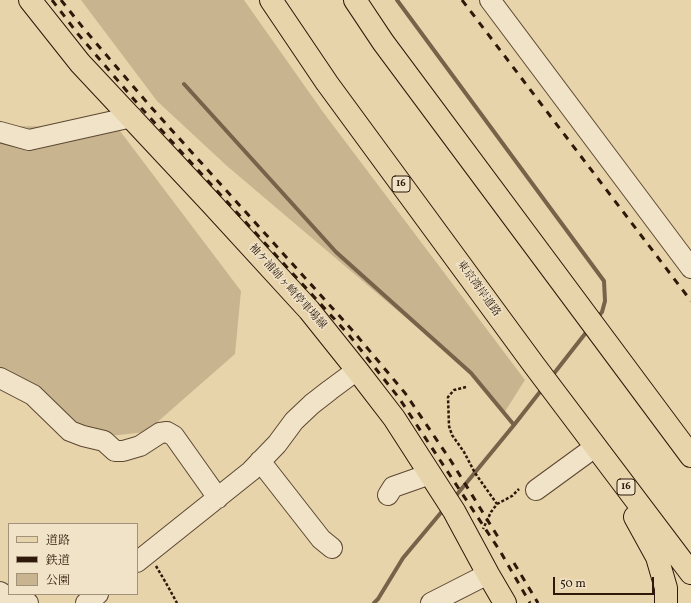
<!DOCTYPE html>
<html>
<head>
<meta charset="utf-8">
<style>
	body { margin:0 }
	#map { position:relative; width:691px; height:603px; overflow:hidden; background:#e8d4aa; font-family:Vollkorn,"Noto Serif JP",serif }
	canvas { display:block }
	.legend { position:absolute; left:8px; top:523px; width:130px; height:72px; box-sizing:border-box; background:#f0e3c8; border:1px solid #a2927c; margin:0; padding:5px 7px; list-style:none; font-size:12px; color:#2d180a }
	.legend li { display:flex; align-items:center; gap:8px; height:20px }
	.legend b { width:20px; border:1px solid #a2927c }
	.scale { position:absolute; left:553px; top:577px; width:101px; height:18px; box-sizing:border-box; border:2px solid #2d180a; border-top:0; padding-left:5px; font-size:12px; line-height:14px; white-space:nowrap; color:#2d180a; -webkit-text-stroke:3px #f0e3c8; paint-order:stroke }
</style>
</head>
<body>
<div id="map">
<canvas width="691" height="603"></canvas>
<ul class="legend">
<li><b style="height:5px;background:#e8d4aa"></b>道路</li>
<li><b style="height:5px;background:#2d180a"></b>鉄道</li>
<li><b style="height:11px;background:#c8b48f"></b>公園</li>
</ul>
<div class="scale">50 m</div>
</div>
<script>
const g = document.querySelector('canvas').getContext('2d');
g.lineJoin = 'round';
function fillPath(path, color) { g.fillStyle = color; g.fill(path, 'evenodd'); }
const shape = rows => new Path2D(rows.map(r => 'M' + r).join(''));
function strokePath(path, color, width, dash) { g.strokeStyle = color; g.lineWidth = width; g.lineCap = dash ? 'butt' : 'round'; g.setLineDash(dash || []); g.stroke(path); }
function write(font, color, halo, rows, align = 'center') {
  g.font = font + ' Vollkorn,"Noto Serif JP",serif'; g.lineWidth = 3; g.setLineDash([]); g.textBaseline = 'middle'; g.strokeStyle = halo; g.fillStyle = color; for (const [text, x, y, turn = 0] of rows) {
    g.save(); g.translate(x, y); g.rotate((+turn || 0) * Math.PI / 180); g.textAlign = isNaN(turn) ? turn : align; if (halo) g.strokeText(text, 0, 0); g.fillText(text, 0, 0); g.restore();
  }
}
const green = shape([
	[81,0,244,0,323,112,525,380,504,413,471,373,227,166,157,101],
	[0,126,117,127,241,291,235,354,146,432,91,438,9,370,0,369]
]);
const stream = shape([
	[397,0,604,281,605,301,602,312,597,318],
	[184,84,336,252,471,373,514,425],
	[552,376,588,330],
	[454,498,514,425,543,388],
	[374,603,378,599,403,558,444,509]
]);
const path = shape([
	[466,387,454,390,448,397,449,426,452,435,464,452,475,473,497,504,491,512,483,529],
	[497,504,512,496,519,489],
	[156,566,166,583,177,603]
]);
const minor = shape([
	[490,0,691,268],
	[0,132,29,140,132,117],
	[0,378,33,395,70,431,83,436,104,441,115,451,123,451,140,446,160,433,167,432,174,436,218,498],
	[260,461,321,539,332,548],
	[536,490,595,447],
	[388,495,393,487,430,474],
	[137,562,251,471,277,444,294,421,312,404,330,390,357,370],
	[0,592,9,598,28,603],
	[86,603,98,594],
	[431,603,488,574]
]);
const major = shape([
	[30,0,80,63,211,203,309,310,357,370,394,418,454,511,488,574,505,603]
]);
const highway = shape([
	[271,0,327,83,534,365,691,573],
	[355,0,383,42,691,456],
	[635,517,657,557,666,588,666,603]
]);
const rail = shape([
	[52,0,78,34,143,110,349,335,399,398,500,551,530,603],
	[61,0,84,29,150,106,353,331,405,393,451,461,498,537],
	[462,0,691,301],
	[514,563,538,603]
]);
const shields = [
	[401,184,18],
	[626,487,18]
];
const shieldNames = [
	["16",401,184],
	["16",626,487]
];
const streetNames = [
	["袖ケ浦姉ヶ崎停車場線",287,287,48],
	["東京湾岸道路",478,289,54]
];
fillPath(green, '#c8b48f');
strokePath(stream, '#77624a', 4);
strokePath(minor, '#5c4732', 22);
strokePath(major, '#2d180a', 24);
strokePath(highway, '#2d180a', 24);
strokePath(path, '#2d180a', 2.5, [3, 2]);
strokePath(minor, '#f0e3c8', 20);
strokePath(major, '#e8d4aa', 22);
strokePath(highway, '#e8d4aa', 22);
strokePath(rail, '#2d180a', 3, [7, 7]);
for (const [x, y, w] of shields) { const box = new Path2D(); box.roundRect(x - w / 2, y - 8, w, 16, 3); g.fillStyle = '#f0e3c8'; g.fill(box); strokePath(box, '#2d180a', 1); }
write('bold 10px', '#2d180a', null, shieldNames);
write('11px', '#2d180a', '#f0e3c8', streetNames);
</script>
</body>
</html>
